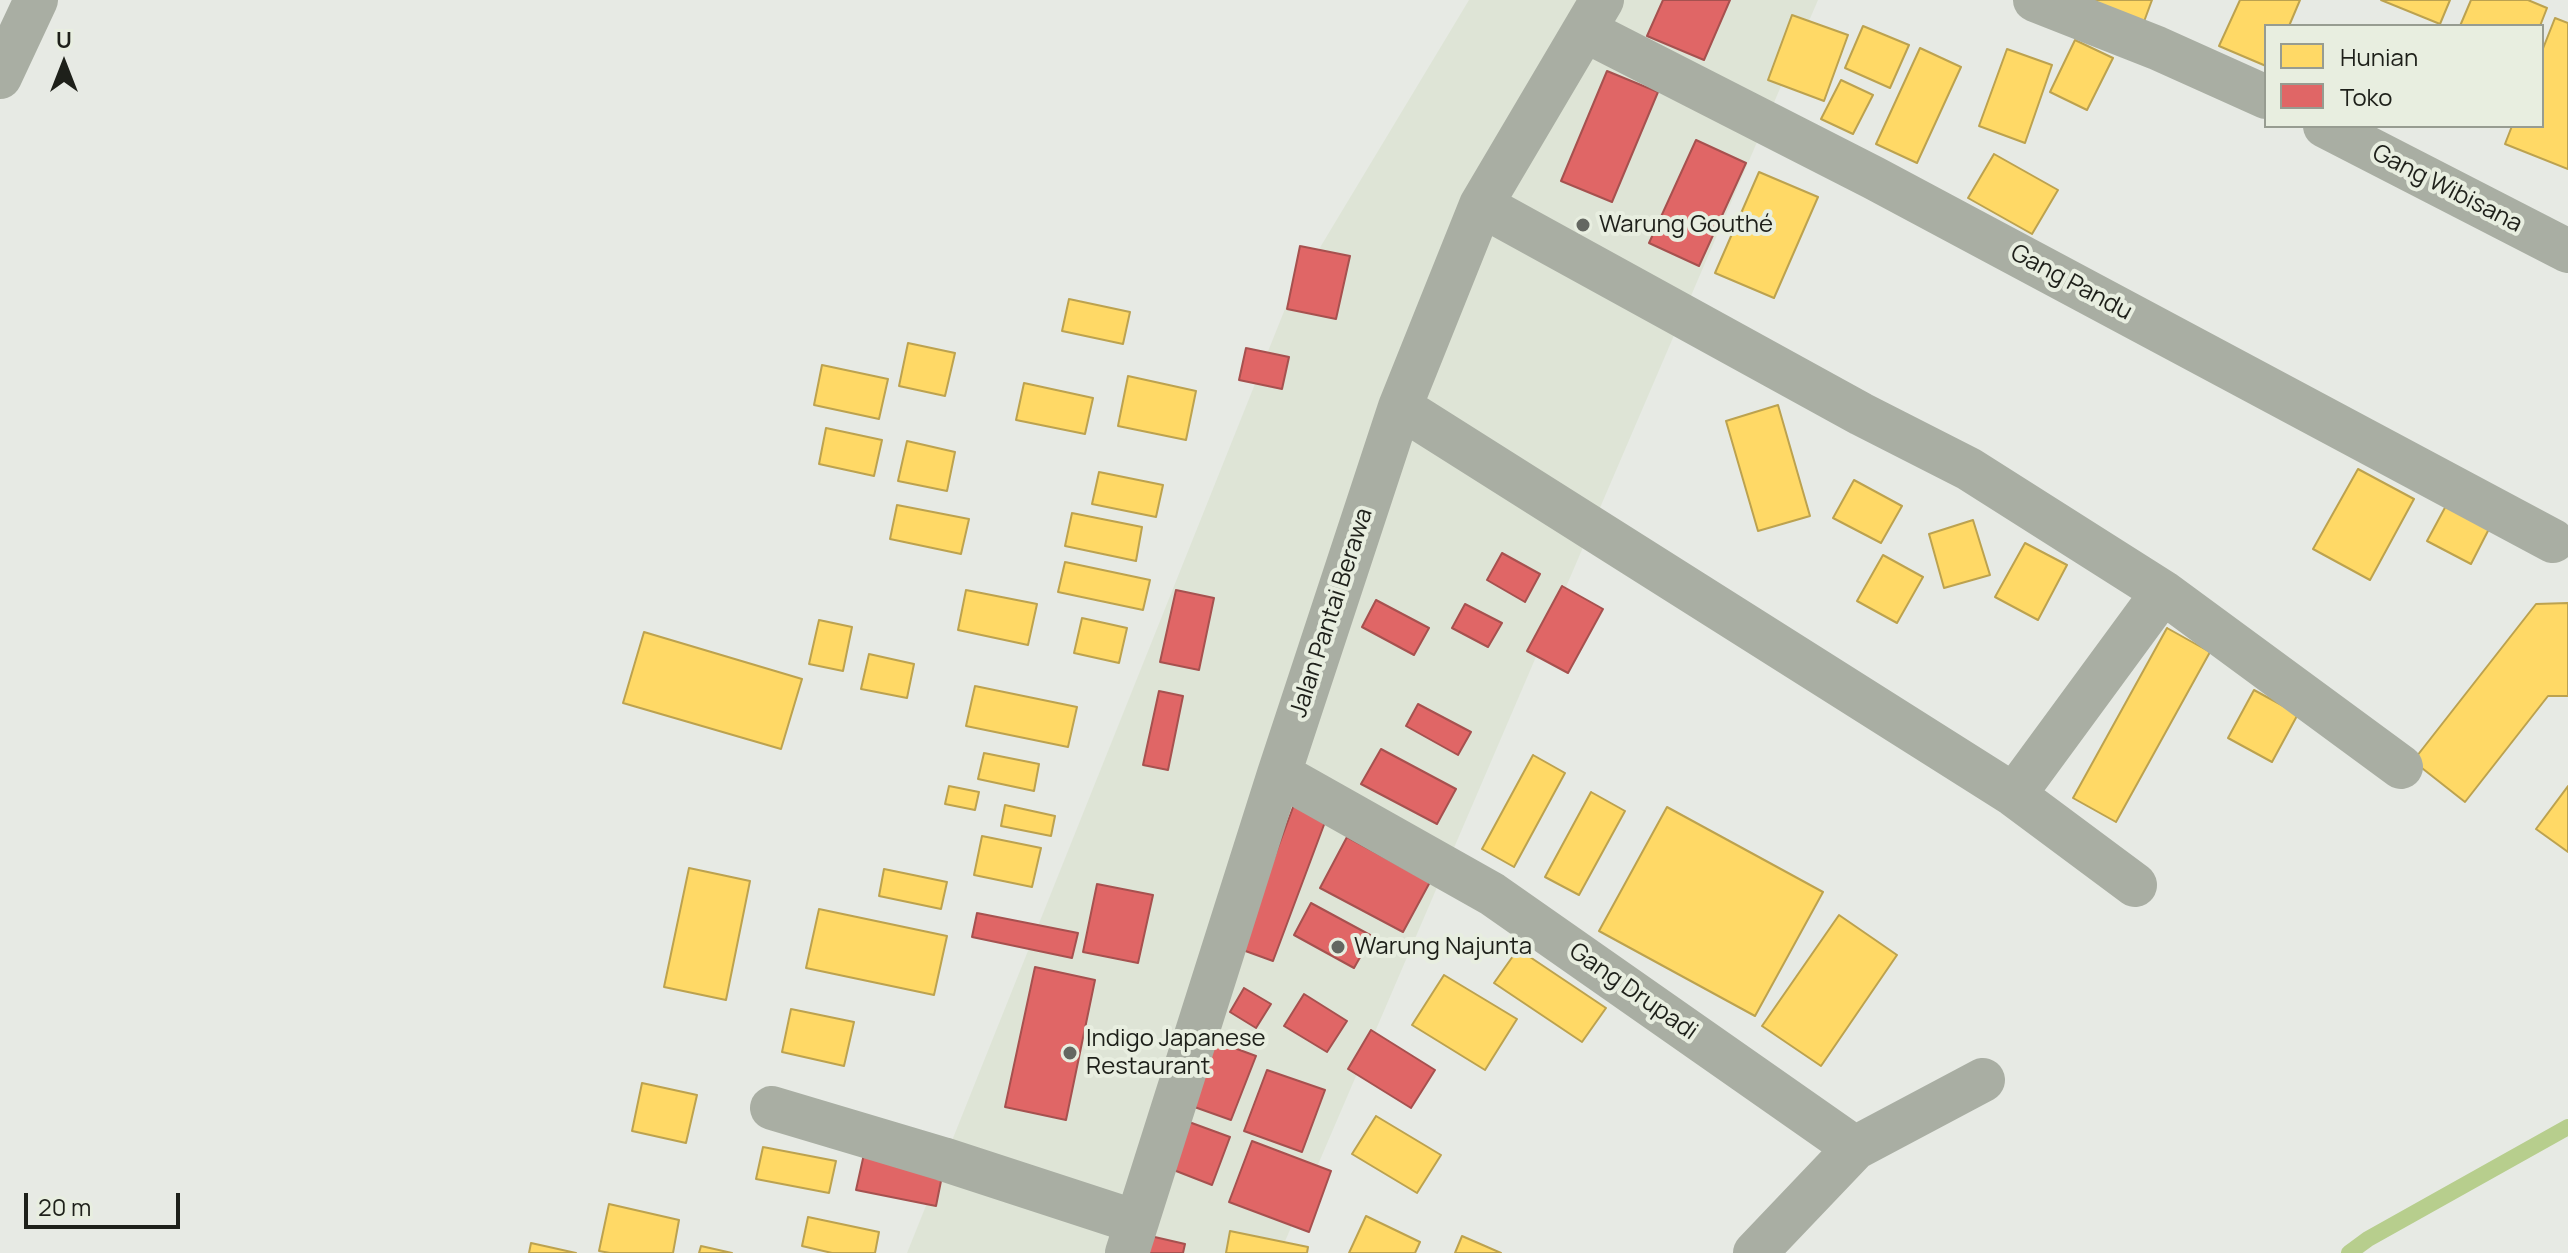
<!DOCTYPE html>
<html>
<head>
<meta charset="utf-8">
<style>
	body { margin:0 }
	#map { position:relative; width:2568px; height:1253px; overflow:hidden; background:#e7eae4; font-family:Manrope,sans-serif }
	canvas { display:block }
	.legend { position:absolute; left:2264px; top:24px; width:280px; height:104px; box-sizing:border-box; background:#e8eee0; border:2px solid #979c91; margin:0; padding:10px 14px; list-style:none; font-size:24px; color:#1e201a }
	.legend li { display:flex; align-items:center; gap:16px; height:40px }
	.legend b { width:40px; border:2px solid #979c91 }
	.north { position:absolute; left:24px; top:24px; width:80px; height:80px; -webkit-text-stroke:6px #e8eee0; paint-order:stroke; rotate:0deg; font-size:22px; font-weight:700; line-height:32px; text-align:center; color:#1e201a }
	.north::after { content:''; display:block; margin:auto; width:28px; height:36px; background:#1e201a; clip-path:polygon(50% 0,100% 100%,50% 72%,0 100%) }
	.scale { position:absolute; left:24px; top:1193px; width:156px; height:36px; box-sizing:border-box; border:4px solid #1e201a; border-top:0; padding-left:10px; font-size:24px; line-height:28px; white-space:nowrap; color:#1e201a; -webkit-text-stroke:6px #e8eee0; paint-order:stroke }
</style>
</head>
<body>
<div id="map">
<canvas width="2568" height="1253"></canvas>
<ul class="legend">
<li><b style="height:22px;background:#ffd966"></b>Hunian</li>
<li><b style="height:22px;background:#e06666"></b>Toko</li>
</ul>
<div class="north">U</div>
<div class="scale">20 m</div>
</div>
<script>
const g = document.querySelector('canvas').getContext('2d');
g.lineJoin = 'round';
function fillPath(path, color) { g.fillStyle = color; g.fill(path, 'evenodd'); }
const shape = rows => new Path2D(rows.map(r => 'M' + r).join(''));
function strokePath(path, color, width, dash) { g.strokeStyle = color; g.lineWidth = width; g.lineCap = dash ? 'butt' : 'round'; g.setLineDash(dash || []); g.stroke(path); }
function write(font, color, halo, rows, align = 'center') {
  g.font = font + ' Manrope,sans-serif'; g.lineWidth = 8; g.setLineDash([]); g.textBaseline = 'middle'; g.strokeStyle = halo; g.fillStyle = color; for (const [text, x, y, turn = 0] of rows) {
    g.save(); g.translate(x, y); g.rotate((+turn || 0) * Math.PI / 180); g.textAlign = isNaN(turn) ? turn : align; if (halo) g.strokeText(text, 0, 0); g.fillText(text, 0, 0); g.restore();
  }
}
const built = shape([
	[1469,0,1818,0,1280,1253,907,1253,1289,299]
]);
const homes = shape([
	[2073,0,2152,0,2142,27,2073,0],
	[2240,0,2300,0,2289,26,2266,26,2266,66,2219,46,2240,0],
	[2381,0,2450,0,2440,24,2381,0],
	[2471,0,2528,0,2547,8,2540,26,2460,26,2471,0],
	[1792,15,1848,35,1824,101,1768,80,1792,15],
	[2555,18,2568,23,2568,169,2505,144,2512,126,2542,126,2542,51,2555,18],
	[1863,26,1909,45,1890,88,1845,68,1863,26],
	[2075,40,2113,58,2087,110,2050,92,2075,40],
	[1920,48,1961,67,1917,163,1876,144,1920,48],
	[2007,49,2052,65,2025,143,1979,126,2007,49],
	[1841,80,1873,95,1853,134,1821,119,1841,80],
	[1994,154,2058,190,2032,234,1968,198,1994,154],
	[1759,172,1818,197,1774,298,1715,273,1759,172],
	[1069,299,1130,312,1123,344,1062,331,1069,299],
	[908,343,955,353,945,396,899,386,908,343],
	[822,365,888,379,879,419,814,405,822,365],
	[1128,376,1196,391,1186,440,1118,426,1128,376],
	[1024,383,1093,398,1085,434,1016,420,1024,383],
	[1778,405,1810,516,1758,531,1726,421,1778,405],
	[826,428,882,440,874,476,819,464,826,428],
	[907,441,955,452,947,491,898,481,907,441],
	[2358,469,2414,499,2370,580,2313,549,2358,469],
	[1099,472,1163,485,1156,517,1092,504,1099,472],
	[1854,480,1902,506,1881,543,1833,518,1854,480],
	[2448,502,2491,525,2471,564,2427,541,2448,502],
	[897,505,969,519,961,554,890,539,897,505],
	[1072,513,1142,527,1136,561,1065,546,1072,513],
	[1973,520,1990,575,1944,588,1929,534,1973,520],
	[2025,543,2067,565,2038,620,1995,597,2025,543],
	[1883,555,1923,577,1897,623,1857,601,1883,555],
	[1065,562,1150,580,1143,610,1058,592,1065,562],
	[966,590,1037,604,1028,645,958,630,966,590],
	[2568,603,2568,696,2548,696,2465,802,2413,761,2536,604,2568,603],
	[1082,618,1127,628,1119,663,1074,653,1082,618],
	[819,620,852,627,843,671,809,664,819,620],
	[2167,628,2210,652,2116,822,2073,798,2167,628],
	[644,632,802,679,781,749,623,703,644,632],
	[869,654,914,664,907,698,861,689,869,654],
	[975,686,1077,707,1068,747,966,726,975,686],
	[2254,690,2298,714,2272,762,2228,738,2254,690],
	[984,753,1039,764,1034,791,978,779,984,753],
	[1533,755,1565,773,1514,867,1482,849,1533,755],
	[949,786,979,792,975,810,945,804,949,786],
	[2568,786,2568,852,2536,829,2568,786],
	[1591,792,1625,811,1579,895,1545,877,1591,792],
	[1005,805,1055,816,1051,836,1001,826,1005,805],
	[1667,807,1823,892,1755,1016,1599,931,1667,807],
	[982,836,1041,848,1032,887,974,875,982,836],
	[689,868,750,881,726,1000,664,987,689,868],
	[884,869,947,882,941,909,879,896,884,869],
	[819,909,947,936,934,995,806,968,819,909],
	[1839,915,1897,955,1821,1066,1762,1026,1839,915],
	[1518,949,1606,1008,1582,1042,1494,983,1518,949],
	[1444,975,1517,1019,1485,1070,1412,1025,1444,975],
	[791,1009,854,1022,844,1066,782,1052,791,1009],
	[642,1083,697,1095,686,1143,632,1131,642,1083],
	[1376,1116,1441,1155,1417,1193,1352,1154,1376,1116],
	[763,1147,836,1161,829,1193,756,1179,763,1147],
	[609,1204,679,1220,673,1253,610,1253,599,1251,609,1204],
	[1366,1216,1420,1242,1415,1253,1349,1253,1366,1216],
	[808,1217,879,1232,875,1253,832,1253,802,1246,808,1217],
	[1230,1231,1308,1247,1307,1253,1226,1253,1230,1231],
	[1462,1236,1501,1253,1455,1253,1462,1236],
	[531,1243,576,1253,529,1253,531,1243],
	[701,1246,732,1253,699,1253,701,1246]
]);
const shops = shape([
	[1663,0,1730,0,1704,60,1647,36,1663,0],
	[1607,71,1658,92,1612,202,1561,181,1607,71],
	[1696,140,1746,163,1699,266,1649,243,1696,140],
	[1300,246,1350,256,1336,319,1287,309,1300,246],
	[1246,348,1289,357,1282,389,1239,380,1246,348],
	[1502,553,1540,574,1525,602,1487,580,1502,553],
	[1562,586,1603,609,1568,673,1527,651,1562,586],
	[1176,590,1214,598,1199,670,1160,662,1176,590],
	[1376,600,1429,628,1414,655,1362,627,1376,600],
	[1465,604,1502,623,1488,647,1452,628,1465,604],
	[1159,691,1183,696,1168,770,1143,765,1159,691],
	[1418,704,1471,732,1458,755,1406,726,1418,704],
	[1381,749,1456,789,1437,824,1361,784,1381,749],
	[1295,802,1328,814,1273,961,1240,949,1295,802],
	[1347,837,1430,882,1403,932,1320,888,1347,837],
	[1097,884,1153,895,1138,963,1083,952,1097,884],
	[1311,903,1372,936,1354,968,1294,935,1311,903],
	[977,913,1078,933,1072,958,972,937,977,913],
	[1035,967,1095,980,1066,1120,1005,1107,1035,967],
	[1244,988,1271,1004,1256,1028,1230,1012,1244,988],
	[1304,994,1347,1021,1327,1052,1284,1026,1304,994],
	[1371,1030,1435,1070,1411,1108,1348,1069,1371,1030],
	[1210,1039,1256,1056,1231,1120,1186,1104,1210,1039],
	[1267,1070,1325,1090,1302,1152,1244,1131,1267,1070],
	[1189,1122,1230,1137,1212,1185,1171,1169,1189,1122],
	[1252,1141,1331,1171,1309,1232,1229,1202,1252,1141],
	[864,1154,943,1171,936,1206,856,1190,864,1154],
	[1146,1235,1185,1244,1183,1253,1142,1253,1146,1235]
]);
const stream = shape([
	[2349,1253,2368,1239,2568,1127]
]);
const minor = shape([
	[2035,0,2157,48,2266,97],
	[1586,31,1874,178,2553,541],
	[0,77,36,0],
	[2325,126,2568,251],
	[1481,205,1861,414,1969,469,2163,592,2401,767],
	[1400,407,2014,795,2135,885],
	[1279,774,1492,894,1855,1148,1983,1080],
	[2014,795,2163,592],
	[772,1108,943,1159,1136,1222],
	[1127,1253,1279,774,1400,407,1481,205,1602,0],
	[1755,1253,1855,1148]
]);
const markers = [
	[1583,225,8,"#646761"],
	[1338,947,8,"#646761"],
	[1070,1053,8,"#646761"]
];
const streetNames = [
	["Gang Wibisana",2447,189,27],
	["Gang Pandu",2071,283,28],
	["Jalan Pantai Berawa",1332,613,-72],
	["Gang Drupadi",1633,992,35]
];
const poiNames = [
	["Warung Gouthé",1599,225],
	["Warung Najunta",1354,947],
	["Indigo Japanese",1086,1039],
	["Restaurant",1086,1067]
];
fillPath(built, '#dee4d6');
fillPath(homes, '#ffd966');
strokePath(homes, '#bca24f', 2);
fillPath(shops, '#e06666');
strokePath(shops, '#a6514f', 2);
strokePath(stream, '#b7ce8d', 16);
strokePath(minor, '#a9aea3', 44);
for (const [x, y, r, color] of markers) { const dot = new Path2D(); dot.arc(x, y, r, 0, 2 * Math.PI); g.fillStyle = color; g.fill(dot); strokePath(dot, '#e8eee0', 3); }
write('24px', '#1e201a', '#e8eee0', streetNames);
write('24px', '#1e201a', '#e8eee0', poiNames, 'left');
</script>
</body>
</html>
